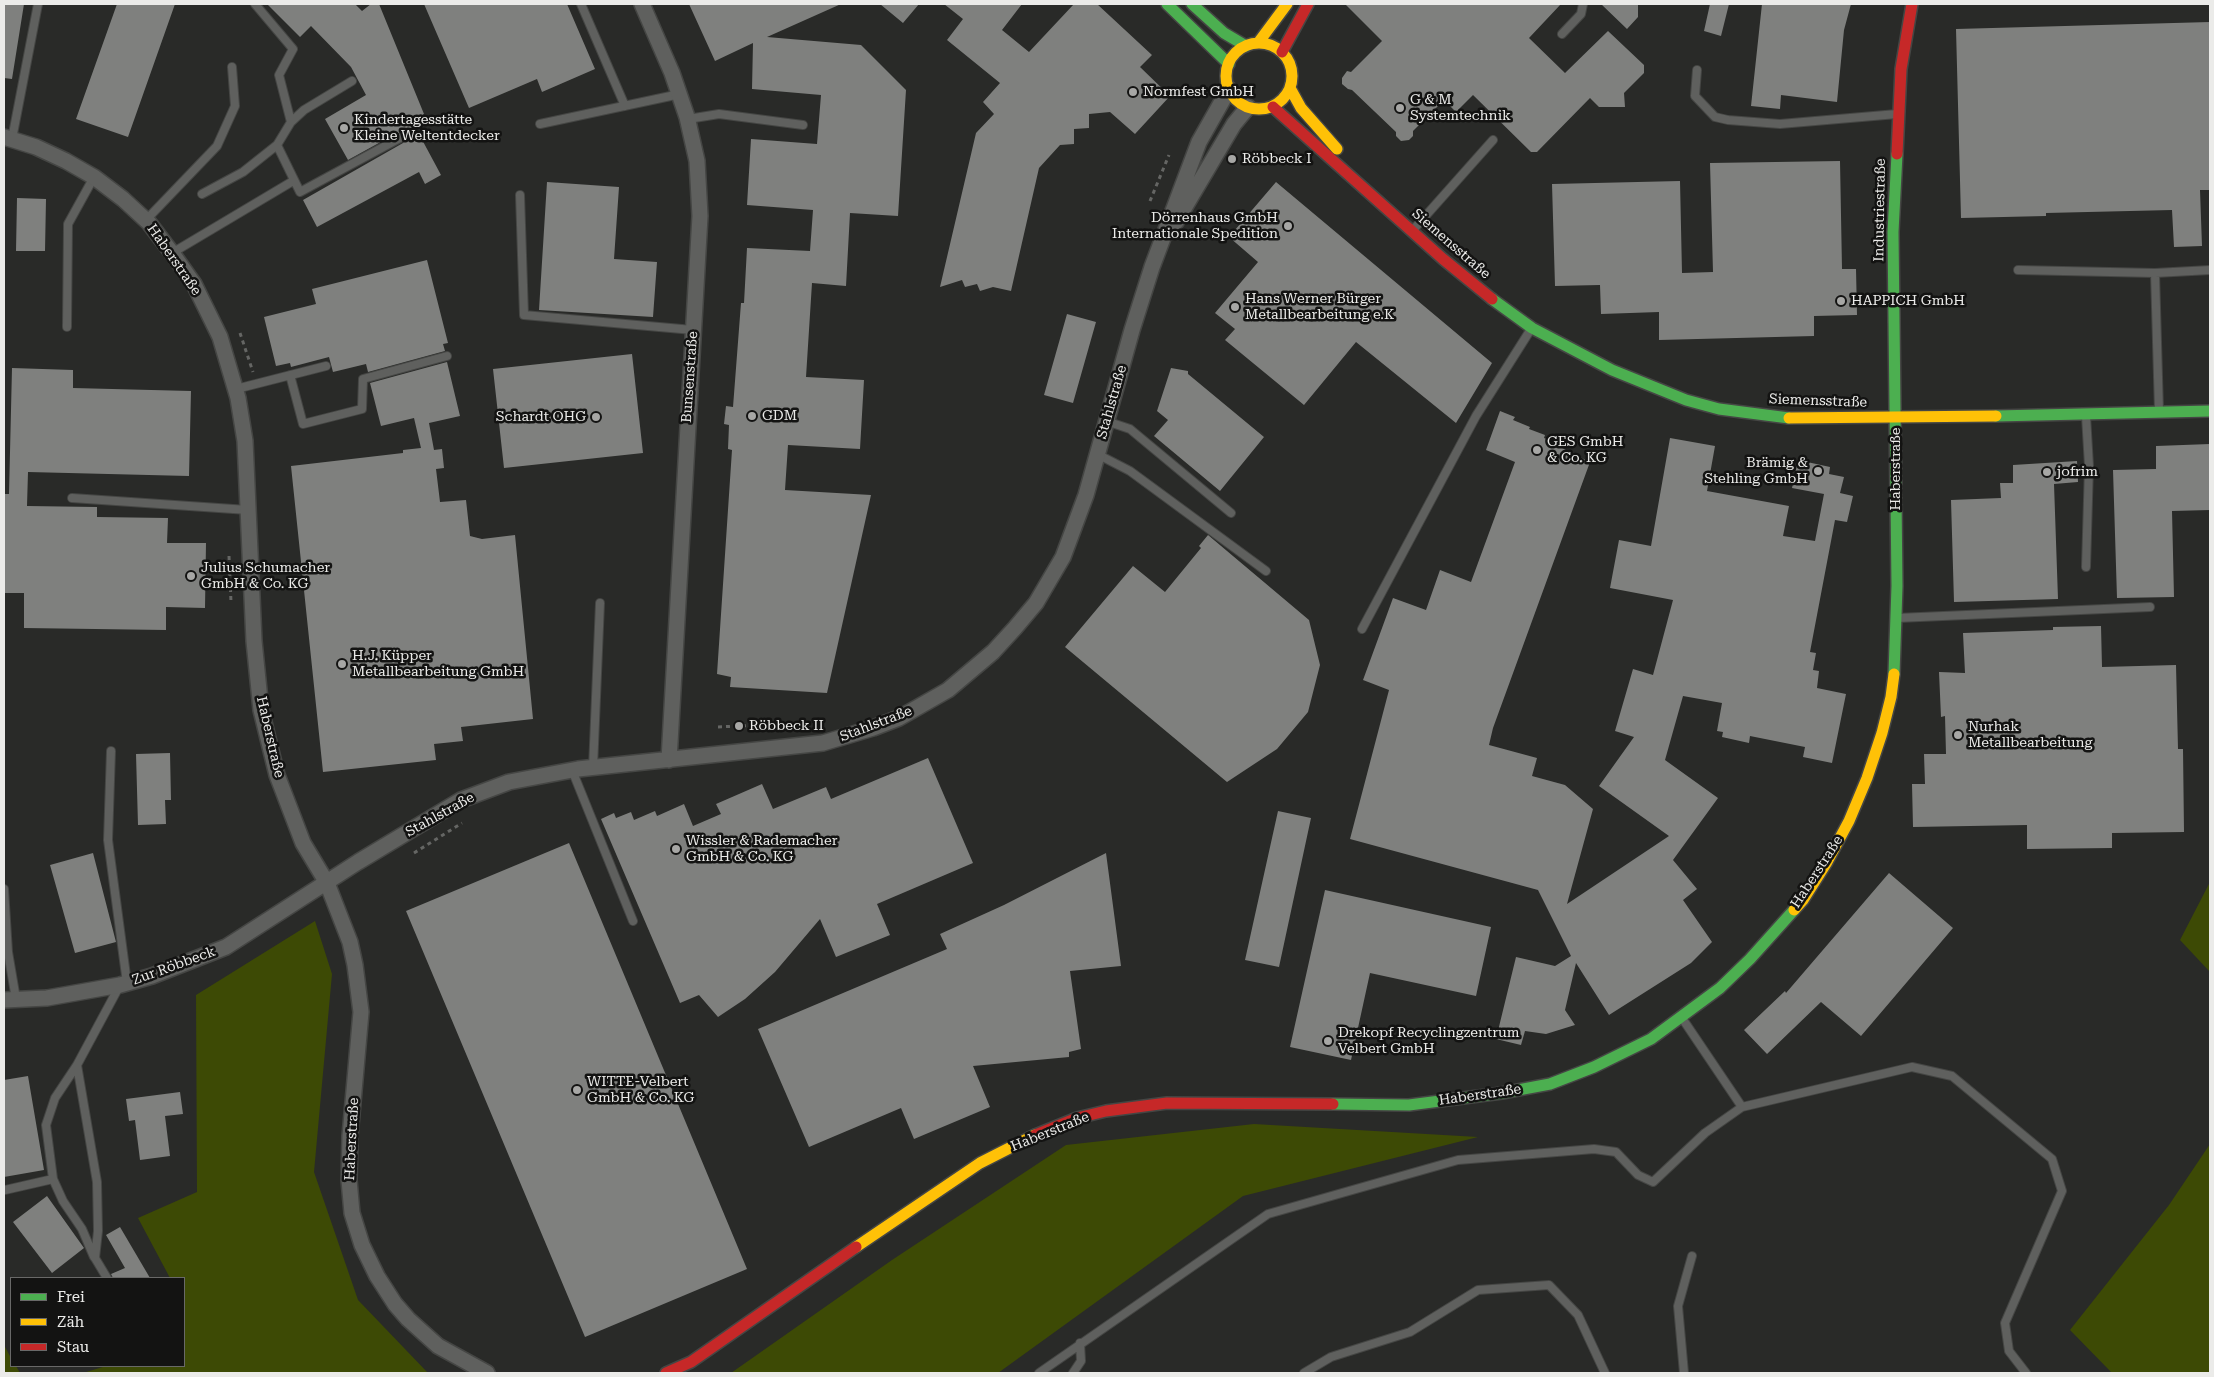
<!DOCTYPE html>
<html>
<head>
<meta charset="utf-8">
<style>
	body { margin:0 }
	#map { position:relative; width:2214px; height:1377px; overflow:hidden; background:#292a28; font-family:"Roboto Serif",serif }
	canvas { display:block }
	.frame { position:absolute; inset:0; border:5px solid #ebebe9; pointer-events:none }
	.legend { position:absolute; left:10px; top:1277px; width:175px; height:90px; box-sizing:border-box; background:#131312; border:1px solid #696968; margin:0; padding:6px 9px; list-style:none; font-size:15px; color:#ebebe9 }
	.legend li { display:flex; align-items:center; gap:10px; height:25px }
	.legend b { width:25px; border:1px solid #696968 }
</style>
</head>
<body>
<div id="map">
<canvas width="2214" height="1377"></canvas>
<div class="frame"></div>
<ul class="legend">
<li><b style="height:6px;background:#4caf50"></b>Frei</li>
<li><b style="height:6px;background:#ffc107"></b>Zäh</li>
<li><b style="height:6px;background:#c62828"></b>Stau</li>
</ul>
</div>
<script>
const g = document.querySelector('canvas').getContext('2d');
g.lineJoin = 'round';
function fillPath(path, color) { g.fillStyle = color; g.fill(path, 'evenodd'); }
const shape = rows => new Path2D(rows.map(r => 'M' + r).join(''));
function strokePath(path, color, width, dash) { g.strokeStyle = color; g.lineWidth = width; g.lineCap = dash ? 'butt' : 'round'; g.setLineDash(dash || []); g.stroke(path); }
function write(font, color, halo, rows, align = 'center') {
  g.font = font + ' "Roboto Serif",serif'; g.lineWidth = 5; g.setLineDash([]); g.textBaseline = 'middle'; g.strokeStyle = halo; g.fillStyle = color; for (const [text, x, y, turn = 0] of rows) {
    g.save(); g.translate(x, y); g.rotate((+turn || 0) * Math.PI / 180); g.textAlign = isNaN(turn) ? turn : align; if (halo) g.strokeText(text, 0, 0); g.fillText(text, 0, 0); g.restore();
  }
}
const green = shape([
	[2210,882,2210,972,2180,940],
	[315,921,332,974,314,1172,358,1300,428,1373,83,1373,106,1366,184,1366,184,1278,170,1278,138,1218,197,1192,196,995],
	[1254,1124,1478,1137,1243,1196,998,1373,731,1373,892,1260,1066,1145],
	[2210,1144,2210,1373,2112,1373,2070,1330,2169,1205],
	[4,1345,11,1358,11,1366,16,1366,20,1373,4,1373]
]);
const building = shape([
	[4,4,24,4,12,79,4,78],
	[117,4,175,4,128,137,76,119],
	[267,4,355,4,362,11,371,4,379,4,424,114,412,121,441,175,425,184,419,172,317,227,303,200,403,143,406,138,402,133,397,133,348,160,325,119,366,95,351,67,311,26,300,37],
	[424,4,567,4,595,69,542,92,537,79,469,108],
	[689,4,841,4,767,37,861,45,906,90,898,216,850,213,846,286,812,283,806,377,864,380,860,449,788,445,785,490,871,495,827,693,730,687,731,677,717,674,732,450,728,449,729,425,724,424,726,406,733,407,741,303,744,303,747,248,810,251,813,210,747,205,751,139,817,144,821,95,752,89,753,43,715,61],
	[880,4,919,4,903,23],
	[944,4,1022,4,1002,30,1029,52,1074,4,1097,4,1152,55,1140,67,1170,96,1135,134,1110,112,1089,114,1089,128,1074,129,1074,144,1060,145,1039,168,1011,291,993,287,980,291,977,284,965,287,962,280,940,287,976,133,994,114,983,102,1000,83,947,40,963,19],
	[1345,4,1561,4,1529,38,1565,73,1608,31,1644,65,1644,73,1624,93,1625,107,1599,107,1590,98,1537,152,1531,152,1473,95,1456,112,1444,100,1413,131,1413,136,1409,140,1401,141,1396,136,1396,132,1352,90,1348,89,1342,84,1342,78,1347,71,1351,72,1382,41],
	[1601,4,1638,4,1638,17,1627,29],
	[1710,4,1729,4,1721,36,1704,31],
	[1762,4,1851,4,1844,30,1837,102,1781,95,1780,109,1751,106],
	[2210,22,2210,190,2200,190,2202,246,2174,247,2172,210,2046,213,2046,216,1961,218,1956,29],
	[1840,161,1842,269,1856,269,1857,315,1814,316,1814,336,1659,340,1659,312,1601,314,1600,285,1555,286,1552,184,1680,181,1682,273,1713,272,1710,163],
	[547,182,619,187,614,259,657,262,653,317,539,310],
	[1276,182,1492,363,1456,423,1356,342,1304,405,1225,340,1235,329,1215,313,1258,262,1229,237],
	[17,198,46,199,45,251,16,251],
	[427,260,448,343,443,344,445,351,368,372,366,364,333,372,329,357,291,367,290,363,276,366,264,317,316,304,312,289],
	[1067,314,1096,322,1073,403,1044,395],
	[632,354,643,453,504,468,493,369],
	[447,362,460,416,429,423,434,450,442,449,444,468,436,469,440,502,466,500,470,536,482,539,515,535,533,719,461,727,463,741,434,744,436,760,323,772,291,466,403,453,403,450,421,448,414,418,381,426,370,383],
	[12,368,73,370,73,388,191,391,189,476,28,472,27,506,97,507,97,517,168,518,167,543,206,543,205,608,166,607,166,630,24,628,24,593,4,593,4,494,9,494],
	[1171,368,1188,371,1188,374,1264,437,1220,491,1154,436,1168,420,1157,411],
	[1500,411,1515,417,1513,420,1530,427,1529,429,1545,435,1544,438,1561,444,1560,447,1590,462,1493,728,1489,745,1537,758,1532,776,1565,785,1593,809,1567,904,1669,836,1599,786,1634,737,1615,731,1633,669,1653,675,1673,600,1610,588,1619,540,1651,546,1670,438,1715,446,1707,491,1789,506,1783,536,1815,541,1824,494,1792,488,1798,460,1830,467,1829,474,1844,477,1840,493,1853,496,1847,522,1835,520,1810,652,1816,653,1813,670,1819,671,1817,688,1846,694,1832,763,1803,757,1805,747,1750,736,1749,743,1722,737,1723,732,1717,731,1722,703,1683,696,1665,760,1718,798,1673,860,1697,889,1683,900,1712,942,1691,963,1609,1015,1576,963,1565,1010,1575,1025,1546,1034,1525,1031,1521,1045,1496,1039,1516,957,1555,966,1571,956,1538,890,1350,839,1389,690,1363,680,1393,598,1426,610,1440,570,1471,582,1515,462,1486,450],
	[2210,444,2210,510,2172,511,2174,597,2117,598,2113,470,2156,469,2156,446],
	[2077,461,2078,482,2054,484,2058,599,1954,602,1951,500,2001,498,2000,483,2013,483,2013,465],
	[1208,535,1309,620,1320,665,1308,712,1277,749,1227,782,1065,647,1133,566,1165,592,1201,548,1199,546],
	[2101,626,2102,667,2176,665,2178,749,2183,749,2184,832,2112,833,2112,848,2027,849,2027,825,1913,827,1912,784,1925,784,1924,754,1946,754,1945,716,1941,717,1939,672,1965,673,1963,633,2053,630,2053,627],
	[170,753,171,800,165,800,166,824,138,825,136,754],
	[928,758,973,863,877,904,890,935,836,957,820,919,775,972,745,999,718,1017,699,995,680,1003,601,819,614,813,616,818,631,812,634,820,655,811,657,816,684,804,693,826,721,814,716,804,762,784,773,809,826,787,831,799],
	[1278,811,1311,818,1279,967,1245,960],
	[569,843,747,1269,585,1337,406,911],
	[93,853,116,942,75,953,50,865],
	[1106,853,1121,966,1070,971,1081,1049,1069,1052,1069,1057,973,1066,990,1107,914,1139,901,1108,809,1147,758,1029,947,949,940,934,1004,905],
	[1889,873,1953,928,1861,1036,1821,1002,1767,1054,1744,1030,1785,991,1786,993],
	[1325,890,1491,927,1476,996,1370,973,1351,1060,1290,1047],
	[28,1076,44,1170,4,1177,4,1080],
	[180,1092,183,1114,165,1116,170,1156,140,1160,135,1120,129,1121,126,1099],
	[47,1196,84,1248,52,1273,13,1222],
	[120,1227,150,1278,113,1278,111,1274,125,1268,106,1235]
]);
const path = shape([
	[1150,201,1169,155],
	[240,333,253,372],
	[229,556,231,602],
	[718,727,759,725],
	[414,853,462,823]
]);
const lane = shape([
	[255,4,293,49,279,75,291,122,277,145,300,192,400,138],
	[581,4,625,106],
	[1562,34,1581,14,1583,4],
	[1697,70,1695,96,1715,117,1728,120,1780,124,1897,114],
	[688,119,719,114,803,125],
	[291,122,304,110,352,81],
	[540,124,680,94],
	[12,139,38,4],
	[202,194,243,172,277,145],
	[520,195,524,315,693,330],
	[146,220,217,146,235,106,232,67],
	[1413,230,1493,140],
	[172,253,293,181],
	[2018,270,2155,273,2210,270],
	[2155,273,2159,411],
	[67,327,68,224,94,177],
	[290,375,303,424,362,409,363,379,447,356],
	[236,389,326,366],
	[2086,416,2089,466,2086,567],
	[1106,421,1130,429,1231,513],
	[1097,454,1130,471,1266,571],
	[72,498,248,510],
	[1897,618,2150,607],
	[1362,629,1476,416,1531,329],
	[111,751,108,840,127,983],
	[593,768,600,603],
	[572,770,633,921],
	[4,889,8,952,16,999],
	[1682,1018,1742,1107],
	[53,1179,63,1201,82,1229,94,1257],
	[5,1190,53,1179,46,1125,55,1098,77,1065],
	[107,1278,95,1258,98,1231,97,1182,77,1065,120,985],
	[1039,1373,1268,1214,1458,1160,1594,1149,1616,1152,1638,1175,1653,1182,1705,1133,1742,1107,1912,1067,1952,1076,2052,1159,2062,1191,2005,1323,2009,1351,2026,1373],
	[1073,1373,1081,1361,1080,1343],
	[1304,1373,1331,1357,1410,1332,1478,1290,1549,1285,1578,1315,1605,1373],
	[1684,1373,1678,1306,1692,1256]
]);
const street = shape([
	[642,4,672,73,687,117,697,161,700,216,669,760],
	[4,137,36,147,66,161,94,177,123,199,149,223,172,253,194,284,220,337,238,398,245,441,254,641,261,710,277,775,303,843,327,883,350,942,355,965,361,1012,350,1136,349,1180,352,1213,362,1245,377,1276,395,1304,408,1319,438,1346,487,1373],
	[1176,222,1234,124,1248,107],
	[4,1000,47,998,120,985,152,976,226,947,358,862,461,800,509,782,578,769,823,743,873,728,899,718,948,690,993,652,1015,628,1036,603,1063,557,1086,495,1132,330,1152,267,1199,142,1229,89]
]);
const fast = shape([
	[1167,4,1229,64],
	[1192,4,1224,33,1246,46],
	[1492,299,1532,328,1612,370,1686,400,1719,409,1789,418],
	[1996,416,2210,411],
	[1894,674,1897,586,1893,232,1897,154],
	[1333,1104,1409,1105,1502,1093,1550,1084,1594,1067,1651,1039,1720,988,1750,959,1794,910]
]);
const slow = shape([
	[1258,43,1287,4],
	'1226 76a33 33 0 1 1 66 0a33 33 0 1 1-66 0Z',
	[1290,88,1301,108,1337,149],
	[1789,418,1996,416],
	[1794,910,1803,900,1827,862,1849,821,1867,778,1882,733,1891,697,1894,674],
	[856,1247,980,1163,1035,1135]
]);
const jam = shape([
	[1282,52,1308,4],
	[1273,107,1443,259,1492,299],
	[1897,154,1901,69,1912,4],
	[1035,1135,1077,1118,1106,1111,1167,1103,1333,1104],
	[666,1373,691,1362,856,1247]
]);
const markers = [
	[1133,92,5,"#a7a7a5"],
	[1400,108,5,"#a7a7a5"],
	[344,128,5,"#a7a7a5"],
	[1232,159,5,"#a7a7a5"],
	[1288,226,5,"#a7a7a5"],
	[1841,301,5,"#a7a7a5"],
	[1235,307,5,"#a7a7a5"],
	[752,416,5,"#a7a7a5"],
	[596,417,5,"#a7a7a5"],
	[1537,450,5,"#a7a7a5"],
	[1818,471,5,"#a7a7a5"],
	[2047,472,5,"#a7a7a5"],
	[191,576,5,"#a7a7a5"],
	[342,664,5,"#a7a7a5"],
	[739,726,5,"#a7a7a5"],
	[1958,735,5,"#a7a7a5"],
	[676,849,5,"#a7a7a5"],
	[1328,1041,5,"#a7a7a5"],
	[577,1090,5,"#a7a7a5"]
];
const poiNames = [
	["Normfest GmbH",1143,92],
	["G & M",1410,100],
	["Systemtechnik",1410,116],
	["Kindertagesstätte",354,120],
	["Kleine Weltentdecker",354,136],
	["Röbbeck I",1242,159],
	["Dörrenhaus GmbH",1278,218,"right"],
	["Internationale Spedition",1278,234,"right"],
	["Hans Werner Bürger",1245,299],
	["Metallbearbeitung e.K",1245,315],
	["HAPPICH GmbH",1851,301],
	["GDM",762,416],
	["Schardt OHG",586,417,"right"],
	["GES GmbH",1547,442],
	["& Co. KG",1547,458],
	["Brämig &",1808,463,"right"],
	["Stehling GmbH",1808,479,"right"],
	["jofrim",2057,472],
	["Julius Schumacher",201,568],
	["GmbH & Co. KG",201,584],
	["H.J. Küpper",352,656],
	["Metallbearbeitung GmbH",352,672],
	["Röbbeck II",749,726],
	["Nurhak",1968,727],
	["Metallbearbeitung",1968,743],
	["Wissler & Rademacher",686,841],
	["GmbH & Co. KG",686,857],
	["Drekopf Recyclingzentrum",1338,1033],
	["Velbert GmbH",1338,1049],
	["WITTE-Velbert",587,1082],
	["GmbH & Co. KG",587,1098]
];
const streetNames = [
	["Industriestraße",1880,210,-89],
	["Siemensstraße",1451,244,41],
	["Haberstraße",174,260,55],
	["Bunsenstraße",690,377,-86],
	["Siemensstraße",1818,401,2],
	["Stahlstraße",1112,402,-74],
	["Haberstraße",1896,469,-90],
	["Stahlstraße",876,724,-21],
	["Haberstraße",270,737,77],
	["Stahlstraße",440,815,-29],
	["Haberstraße",1817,872,-57],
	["Zur Röbbeck",174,966,-20],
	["Haberstraße",1480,1095,-8],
	["Haberstraße",1050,1132,-22],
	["Haberstraße",352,1139,-87]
];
fillPath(green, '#3d4a05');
fillPath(building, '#7f807e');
strokePath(lane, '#454644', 10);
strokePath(street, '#454644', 18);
strokePath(fast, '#454644', 14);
strokePath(slow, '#454644', 14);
strokePath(jam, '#454644', 14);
strokePath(path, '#656664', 3, [4, 4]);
strokePath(lane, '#5f605e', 8);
strokePath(street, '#5f605e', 15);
strokePath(fast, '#4caf50', 11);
strokePath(slow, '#ffc107', 11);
strokePath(jam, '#c62828', 11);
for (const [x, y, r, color] of markers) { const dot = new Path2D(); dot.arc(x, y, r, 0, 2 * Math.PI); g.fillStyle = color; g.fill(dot); strokePath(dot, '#131312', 2); }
write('14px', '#ebebe9', '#131312', poiNames, 'left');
write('14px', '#ebebe9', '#131312', streetNames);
</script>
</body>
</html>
